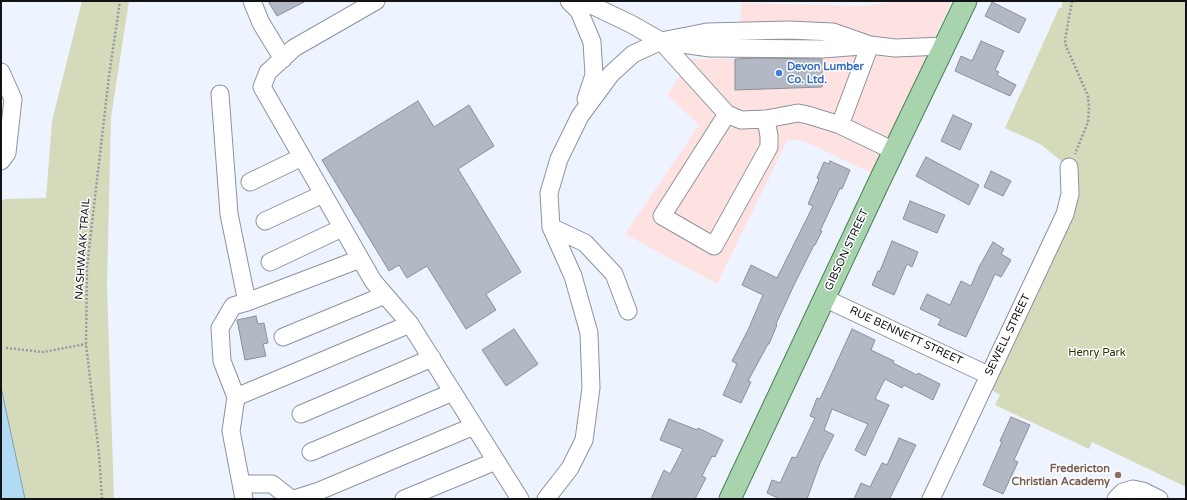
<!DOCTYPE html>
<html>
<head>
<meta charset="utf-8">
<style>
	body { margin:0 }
	#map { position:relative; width:1187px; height:500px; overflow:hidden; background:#eef4ff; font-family:"Varela Round",sans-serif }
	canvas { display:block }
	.frame { position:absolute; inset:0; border:2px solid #111317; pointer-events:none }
</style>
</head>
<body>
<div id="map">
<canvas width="1187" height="500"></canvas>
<div class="frame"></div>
</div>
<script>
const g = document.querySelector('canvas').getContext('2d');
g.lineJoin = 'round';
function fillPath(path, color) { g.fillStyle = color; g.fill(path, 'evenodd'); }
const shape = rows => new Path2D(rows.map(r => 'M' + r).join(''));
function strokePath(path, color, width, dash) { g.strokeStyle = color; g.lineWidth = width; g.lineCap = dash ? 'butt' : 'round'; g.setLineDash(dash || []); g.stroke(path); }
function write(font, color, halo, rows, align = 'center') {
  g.font = font + ' "Varela Round",sans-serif'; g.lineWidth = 3; g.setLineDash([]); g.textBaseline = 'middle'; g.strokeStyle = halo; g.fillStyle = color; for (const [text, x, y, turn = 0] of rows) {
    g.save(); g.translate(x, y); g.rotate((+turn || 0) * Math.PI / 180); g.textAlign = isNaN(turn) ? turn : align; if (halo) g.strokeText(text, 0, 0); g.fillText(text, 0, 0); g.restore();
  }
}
const commercial = shape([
	[897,1,951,2,873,174,804,141,788,139,717,284,625,234,699,125,667,95,690,59,739,59,741,3,865,6]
]);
const green = shape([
	[82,1,129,1,111,117,107,285,114,499,25,499,1,387,1,201,5,199,46,198,52,121],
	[1062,1,1186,1,1186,487,1092,442,1089,449,995,405,1000,395,991,389,1065,214,1069,167,1040,144,1005,128,1059,8,1062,8]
]);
const water = shape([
	[1,387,25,499,1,499,1,387]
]);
const building = shape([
	[268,1,306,1,277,16,268,1],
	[992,2,1026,19,1019,33,985,16,992,2],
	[981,41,1004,51,995,70,999,72,997,75,1016,85,1010,96,955,71,961,56,972,61,981,41],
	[756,58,822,59,822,87,735,90,735,59,756,58],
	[418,101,434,127,469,105,494,146,458,169,521,272,486,294,496,310,466,329,427,266,407,278,399,265,389,271,322,160,418,101],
	[953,115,972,124,960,150,941,141,953,115],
	[926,157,979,185,969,205,916,176,926,157],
	[830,161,850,170,842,189,840,188,820,231,822,231,815,245,814,245,794,285,776,324,777,325,769,344,768,344,748,381,751,382,741,403,723,395,737,364,732,361,748,330,763,295,742,285,751,265,777,278,813,206,808,204,819,179,817,178,824,162,829,164,830,161],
	[991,171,1011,181,1003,196,984,187,991,171],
	[910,201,945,215,937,233,903,219,910,201],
	[892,241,918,252,912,267,907,264,894,295,872,285,878,271,880,271,892,241],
	[993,242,1004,249,1001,254,1011,260,1001,277,995,274,966,337,938,325,941,319,920,309,927,294,950,305,961,281,971,286,979,267,993,242],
	[256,316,258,324,264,323,268,343,263,344,266,356,245,360,237,320,256,316],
	[514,329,538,364,506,386,482,350,514,329],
	[852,329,875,340,871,350,894,361,893,363,917,375,918,373,940,384,933,400,904,385,902,388,885,379,875,399,889,405,865,456,855,450,868,424,832,409,824,430,834,435,820,463,807,499,780,499,767,493,772,480,780,483,792,457,796,458,815,418,810,416,817,398,820,399,852,329],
	[1011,417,1030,425,1014,460,1018,462,1003,494,983,485,1002,442,1000,441,1011,417],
	[669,419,697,430,698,428,723,440,715,457,712,456,702,476,706,478,695,499,651,499,664,470,670,474,683,449,660,440,669,419],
	[899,438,916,445,890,498,893,499,854,499,861,483,870,487,882,463,887,465,899,438]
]);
const path = shape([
	[1072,1,1065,40,1066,46,1088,96,1089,108,1088,122,1075,154],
	[6,348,43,352,86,344],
	[102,499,99,454,86,344,87,267,109,76,120,1]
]);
const minor = shape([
	[252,1,261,23,283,59],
	[376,1,294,48,268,72,262,87,373,281,410,324,520,499],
	[569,1,579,11,592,42,594,75,586,99],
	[583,1,631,24,661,41,727,114,741,120,766,119,798,113,808,115,840,125],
	[675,43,710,48,822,49,862,46],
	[1,72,13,99,7,153,1,161],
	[220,94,229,214,247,302,233,306,220,328,222,361,236,397,231,431,244,499],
	[727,114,662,216,714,246,769,147,769,136,766,119],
	[894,151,840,125,870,45,895,48,944,46],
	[250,182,302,157],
	[265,221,323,194],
	[551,227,585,243,614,274,628,311],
	[270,262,342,228],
	[824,298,988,375],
	[247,302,360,259],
	[283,337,385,295],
	[236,397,410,324],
	[301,414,432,358],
	[311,452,453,392],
	[242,484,272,484,291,499],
	[294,499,319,491,474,426],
	[404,499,496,461],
	[546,499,570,468,584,440,591,388,589,333,573,276,551,227,549,193,559,159,580,116,611,74,633,54,661,41,707,32,789,30,833,32,870,45],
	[931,499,1065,214,1070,194,1069,167],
	[1116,499,1123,492,1133,489,1143,491,1159,499]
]);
const major = shape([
	[730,499,879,182,966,1]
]);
const markers = [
	[779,73,4,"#3f7fe0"],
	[1118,475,4,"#8d6e63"]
];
const shopNames = [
	["Devon Lumber",787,67],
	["Co. Ltd.",787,80]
];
const streetNames = [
	["NASHWAAK TRAIL",83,249,-86],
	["GIBSON STREET",847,250,-65],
	["SEWELL STREET",1008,335,-64],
	["RUE BENNETT STREET",906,336,25]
];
const parkNames = [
	["Henry Park",1097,353]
];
const educationNames = [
	["Fredericton",1110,469],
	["Christian Academy",1110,482]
];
fillPath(commercial, '#fde2e1');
fillPath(green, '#d5dabb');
fillPath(water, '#b2daf3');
strokePath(water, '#829eb1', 1);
fillPath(building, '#b3b9c4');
strokePath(building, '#8a8f99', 1);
strokePath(minor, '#8d929c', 19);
strokePath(major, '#4c7e55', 23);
strokePath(path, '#9499a1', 2.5, [2, 2]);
strokePath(minor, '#fff', 17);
strokePath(major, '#a7d4ad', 21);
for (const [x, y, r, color] of markers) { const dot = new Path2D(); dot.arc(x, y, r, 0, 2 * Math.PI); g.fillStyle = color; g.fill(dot); strokePath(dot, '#fff', 1.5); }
write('bold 11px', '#366cbe', '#fff', shopNames, 'left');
write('11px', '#111317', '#fff', streetNames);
write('11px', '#2d3100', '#fff', parkNames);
write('bold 11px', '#785e54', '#fff', educationNames, 'right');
</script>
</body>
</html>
